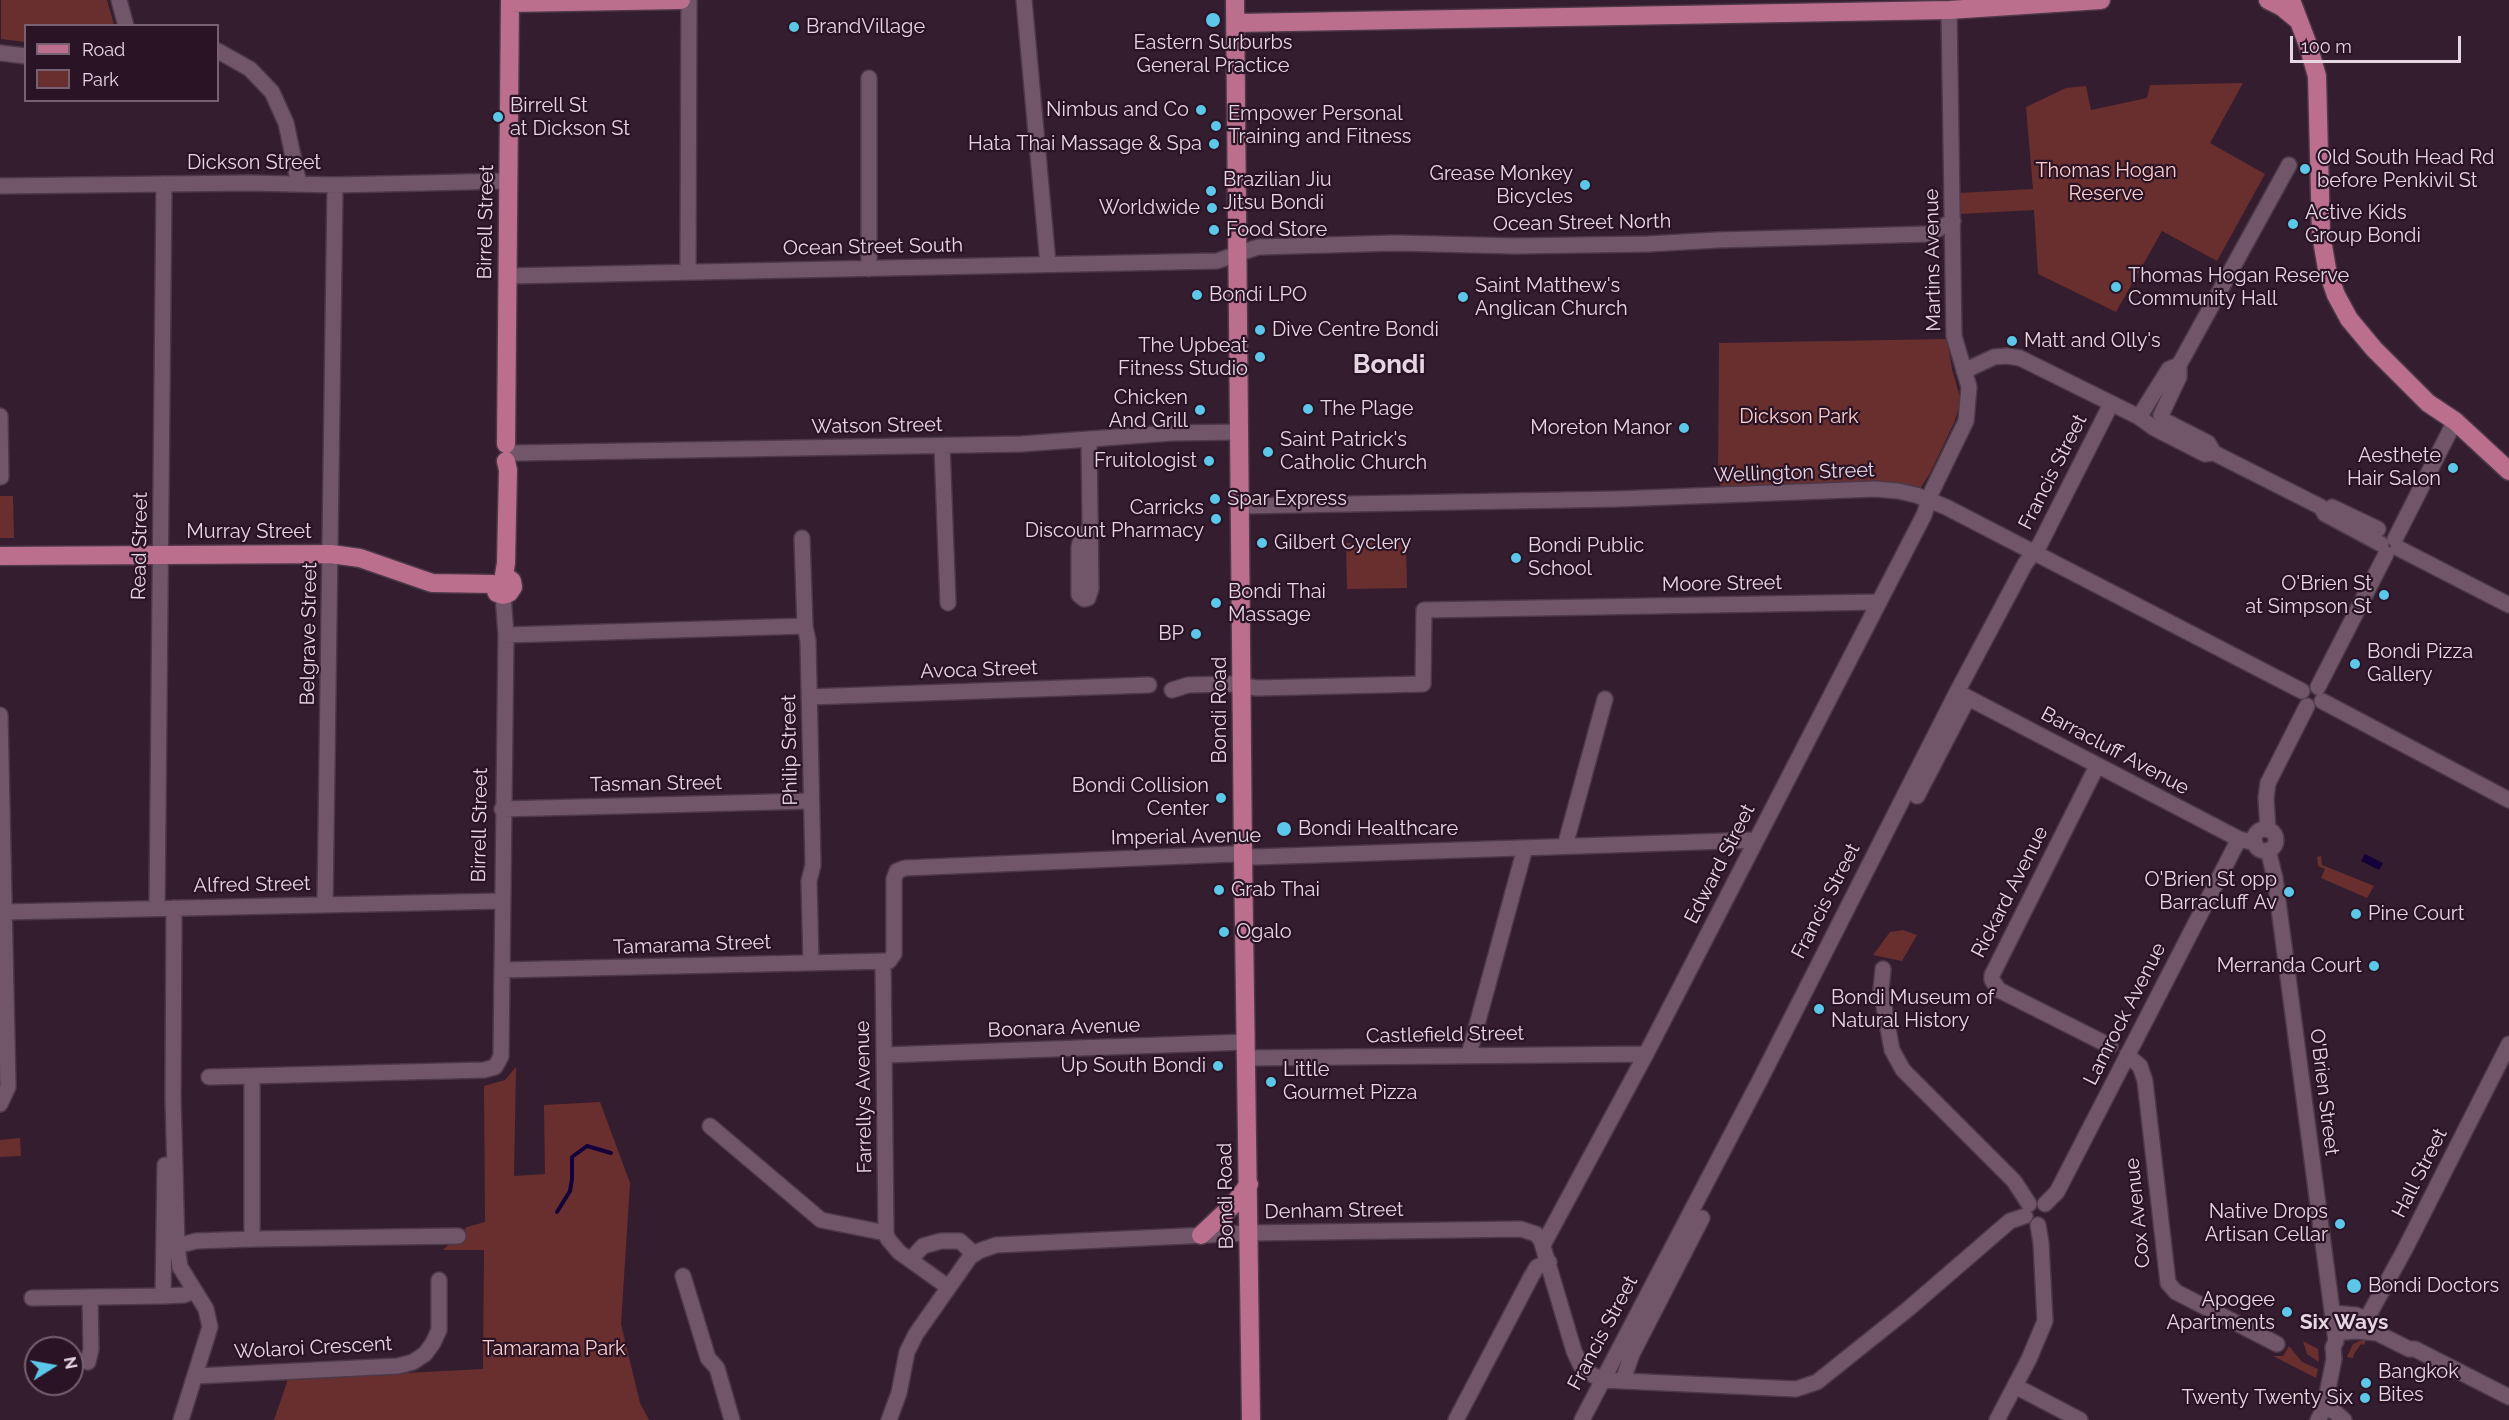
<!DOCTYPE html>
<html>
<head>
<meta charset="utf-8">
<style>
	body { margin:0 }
	#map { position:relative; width:2509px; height:1420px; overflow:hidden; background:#341d2e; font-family:Raleway,sans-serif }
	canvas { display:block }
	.legend { position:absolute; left:24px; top:24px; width:195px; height:78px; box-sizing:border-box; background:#2a1325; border:2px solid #756170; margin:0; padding:8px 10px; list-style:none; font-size:18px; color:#e6d6e1 }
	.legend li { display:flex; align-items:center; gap:12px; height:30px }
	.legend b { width:30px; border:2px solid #756170 }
	.north { position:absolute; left:24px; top:1336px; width:60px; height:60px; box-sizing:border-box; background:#2a1325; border:2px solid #756170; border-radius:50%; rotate:79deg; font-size:16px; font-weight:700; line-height:24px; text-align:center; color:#e6d6e1 }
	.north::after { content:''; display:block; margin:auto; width:21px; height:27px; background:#5cc7e8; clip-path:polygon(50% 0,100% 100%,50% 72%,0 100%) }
	.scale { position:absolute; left:2290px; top:36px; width:171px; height:27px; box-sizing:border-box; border:3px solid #e6d6e1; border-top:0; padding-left:8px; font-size:18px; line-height:21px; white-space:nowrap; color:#e6d6e1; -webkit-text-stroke:4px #2a1325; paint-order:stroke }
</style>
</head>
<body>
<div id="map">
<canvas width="2509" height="1420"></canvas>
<ul class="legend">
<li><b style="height:8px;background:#bb6f8d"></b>Road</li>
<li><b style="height:16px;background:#692f2f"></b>Park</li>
</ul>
<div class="north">N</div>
<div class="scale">100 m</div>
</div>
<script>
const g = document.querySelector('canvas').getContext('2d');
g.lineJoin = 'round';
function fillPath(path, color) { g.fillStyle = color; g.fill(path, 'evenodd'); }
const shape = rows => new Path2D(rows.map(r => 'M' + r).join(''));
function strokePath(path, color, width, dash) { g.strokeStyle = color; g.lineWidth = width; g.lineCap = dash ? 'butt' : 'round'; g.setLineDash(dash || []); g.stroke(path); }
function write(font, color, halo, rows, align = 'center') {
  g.font = font + ' Raleway,sans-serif'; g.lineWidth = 4.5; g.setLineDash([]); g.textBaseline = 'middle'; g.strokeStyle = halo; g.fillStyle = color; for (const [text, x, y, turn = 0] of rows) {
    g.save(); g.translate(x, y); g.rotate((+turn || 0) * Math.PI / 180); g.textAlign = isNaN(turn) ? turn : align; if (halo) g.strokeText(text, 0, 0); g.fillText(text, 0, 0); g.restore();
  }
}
const green = shape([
	[1,0,107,0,114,25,26,26,25,42,1,39],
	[2243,83,2210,143,2265,174,2217,261,2162,231,2116,312,2038,274,2034,210,1959,214,1959,193,2033,189,2026,107,2066,88,2086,86,2091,110,2147,98,2150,85],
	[1947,339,1952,369,1961,401,1954,423,1930,473,1916,495,1727,496,1718,481,1719,343],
	[0,496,13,496,14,538,0,538],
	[1406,542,1407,588,1347,589,1346,543],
	[2321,856,2322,865,2374,886,2367,898,2321,878,2325,869,2318,866,2317,857],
	[1903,930,1917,935,1902,961,1873,955,1890,932],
	[516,1067,514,1176,545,1174,544,1105,600,1102,630,1183,621,1324,640,1403,649,1420,274,1420,288,1379,483,1369,484,1250,443,1250,467,1227,485,1222,484,1086,505,1080],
	[20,1138,21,1156,0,1157,0,1140],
	[2367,1338,2364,1345,2361,1344,2354,1354,2353,1358,2347,1357,2353,1344],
	[2303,1341,2318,1349,2319,1362,2307,1354],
	[2289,1346,2302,1362,2318,1369,2316,1378,2273,1356,2283,1356]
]);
const water = shape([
	[2365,854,2383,863,2379,870,2361,861]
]);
const stream = shape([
	[557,1212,570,1191,572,1179,572,1157,587,1146,611,1153]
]);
const minor = shape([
	[119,0,126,26],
	[1024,0,1048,264],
	[218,51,250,69,272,92,286,123,299,184],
	[0,53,26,56],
	[2289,165,2179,365,2179,377,2161,415,2165,421,2208,443,2214,453,2321,507,2325,514,2381,544],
	[0,186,249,183,335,185,508,181],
	[869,269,869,78],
	[688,272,689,0],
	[508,276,1217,261,1258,247,1396,243,1515,246,1648,244,1718,240,1929,234,1953,221],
	[1964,371,1994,357,2007,356,2020,358,2139,417,2154,428,2205,454,2214,453],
	[0,416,1,477],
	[2139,417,2169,369,2179,365],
	[942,446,948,603],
	[516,453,1021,444,1172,433,1239,432],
	[1240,506,1617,499,1875,489,1898,491,1916,495,1946,507,2302,691],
	[2332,507,2378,529],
	[1089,531,1082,534,1079,547,1079,595,1084,599,1088,598,1091,589,1089,439],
	[802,538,805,626,808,641,813,865,809,881,811,962],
	[2395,539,2455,421],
	[2398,548,2509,605],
	[506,635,805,626],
	[2318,687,2386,554],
	[1172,690,1188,685,1231,684,1257,688,1423,684,1424,610,1877,602],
	[1957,692,2239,839,2255,843],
	[809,697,1149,685],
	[2322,701,2509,800],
	[0,715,8,1087,0,1104],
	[2097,766,1992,975,1992,980,1999,990,2110,1046],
	[1917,796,1968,698],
	[502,809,811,801],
	'2254 840a11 11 0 1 1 22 0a11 11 0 1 1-22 0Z',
	[2268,830,2266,798,2268,783,2307,706],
	[1565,846,1605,699],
	[2268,850,2275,878,2336,1341,2333,1347,2334,1359,2327,1394,2327,1403],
	[325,905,335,185],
	[157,908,164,184],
	[174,908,173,1098,177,1246,180,1267,206,1309,210,1327,181,1420],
	[4,912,502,901],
	[883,961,886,1233,888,1239,899,1252,948,1287],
	[1883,969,1881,990,1892,1050,1903,1070,2014,1181,2029,1204],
	[502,970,889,961,894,954,894,879,897,871,905,868,1233,854,1254,857,1756,840],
	[1469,1054,1525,848],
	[885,1055,1246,1042],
	[2127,1055,2140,1066,2145,1081,2168,1283,2176,1292,2277,1344],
	[1246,1058,1646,1054],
	[209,1077,484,1070,495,1067,498,1062,501,1056,506,635,503,595],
	[252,1077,252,1239],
	[710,1126,821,1220,886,1233],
	[2045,1204,2057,1192,2239,839],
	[1543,1245,1646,1054,1924,515,1932,491,1966,421,1969,387,1954,336,1949,10],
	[177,1246,196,1241,252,1239,458,1236],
	[910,1260,923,1246,941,1241,960,1241,974,1254],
	[683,1276,708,1358,717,1368,732,1420],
	[163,1296,165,1165],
	[32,1298,163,1296,184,1295,195,1291],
	[2333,1313,2356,1315,2375,1323],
	[2366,1320,2404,1251,2509,1044],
	[2335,1333,2356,1331,2377,1333,2409,1349,2415,1349,2509,1397],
	[88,1362,91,1349,90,1297],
	[196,1376,398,1366,413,1362,425,1354,433,1343,439,1330,439,1280],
	[1623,1380,1632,1354,1702,1218],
	[2015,1386,2080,1420],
	[2325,1407,2335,1412,2344,1420],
	[889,1420,899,1393,907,1352,916,1334,970,1257,979,1251,996,1245,1249,1233,1521,1229,1536,1234,1541,1240,1574,1351,1581,1366,1589,1373,1602,1380,1796,1389,1817,1382,1907,1310,2010,1221,2025,1216],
	[1456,1420,1531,1277,1537,1267,1549,1262],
	[1582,1420,1761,1078,1957,692,2025,564,2040,544,2111,404],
	[1997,1420,2029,1359,2045,1321,2041,1243,2038,1225],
	[2318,1420,2327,1403,2334,1398]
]);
const major = shape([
	[1235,0,1243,855,1251,1420],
	[2268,0,2282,7,2299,21],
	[2291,0,2308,45,2317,76,2321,234,2327,269,2336,295,2349,319,2374,349,2428,403,2455,421,2509,471],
	[510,3,681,0],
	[1236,23,1949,10,2101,0],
	[506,444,510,0],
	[0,556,331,554,360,558,432,583,493,584],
	[504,575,506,563,508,470,506,461],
	[493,584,497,593,503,595,509,593,513,587,512,581,504,575],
	[1201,1235,1234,1204,1249,1184]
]);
const markers = [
	[1213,20,8,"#5cc7e8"],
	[794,27,6,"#5cc7e8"],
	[1201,110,6,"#5cc7e8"],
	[498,117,6,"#5cc7e8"],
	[1216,126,6,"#5cc7e8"],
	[1214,144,6,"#5cc7e8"],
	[2305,169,6,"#5cc7e8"],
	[1585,185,6,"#5cc7e8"],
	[1211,191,6,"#5cc7e8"],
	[1212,208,6,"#5cc7e8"],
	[2293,224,6,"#5cc7e8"],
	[1214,230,6,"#5cc7e8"],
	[2116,287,6,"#5cc7e8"],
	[1197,295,6,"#5cc7e8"],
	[1463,297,6,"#5cc7e8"],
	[1260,330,6,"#5cc7e8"],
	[2012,341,6,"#5cc7e8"],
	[1260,357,6,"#5cc7e8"],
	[1308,409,6,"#5cc7e8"],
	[1200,410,6,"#5cc7e8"],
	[1684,428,6,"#5cc7e8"],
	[1268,452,6,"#5cc7e8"],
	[1209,461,6,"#5cc7e8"],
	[2453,468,6,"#5cc7e8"],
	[1215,499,6,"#5cc7e8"],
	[1216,519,6,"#5cc7e8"],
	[1262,543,6,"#5cc7e8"],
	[1516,558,6,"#5cc7e8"],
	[2384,595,6,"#5cc7e8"],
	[1216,603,6,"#5cc7e8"],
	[1196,634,6,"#5cc7e8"],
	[2355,664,6,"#5cc7e8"],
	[1221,798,6,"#5cc7e8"],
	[1284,829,8,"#5cc7e8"],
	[1219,890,6,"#5cc7e8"],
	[2289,892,6,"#5cc7e8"],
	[2356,914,6,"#5cc7e8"],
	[1224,932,6,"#5cc7e8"],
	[2374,966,6,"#5cc7e8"],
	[1819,1009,6,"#5cc7e8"],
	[1218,1066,6,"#5cc7e8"],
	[1271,1082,6,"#5cc7e8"],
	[2340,1224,6,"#5cc7e8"],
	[2354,1286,8,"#5cc7e8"],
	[2287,1312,6,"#5cc7e8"],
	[2366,1383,6,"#5cc7e8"],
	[2365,1398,6,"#5cc7e8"]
];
const poiNames = [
	["BrandVillage",806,27],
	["Eastern Surburbs",1213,43,"center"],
	["General Practice",1213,66,"center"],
	["Birrell St",510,106],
	["at Dickson St",510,129],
	["Nimbus and Co",1189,110,"right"],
	["Empower Personal",1228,114],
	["Training and Fitness",1228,137],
	["Hata Thai Massage & Spa",1202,144,"right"],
	["Old South Head Rd",2317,158],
	["before Penkivil St",2317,181],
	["Grease Monkey",1573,174,"right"],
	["Bicycles",1573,197,"right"],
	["Brazilian Jiu",1223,180],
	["Jitsu Bondi",1223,203],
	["Worldwide",1200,208,"right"],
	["Active Kids",2305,213],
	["Group Bondi",2305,236],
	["Food Store",1226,230],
	["Thomas Hogan Reserve",2128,276],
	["Community Hall",2128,299],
	["Saint Matthew's",1475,286],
	["Anglican Church",1475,309],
	["Bondi LPO",1209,295],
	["Dive Centre Bondi",1272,330],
	["Matt and Olly's",2024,341],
	["The Upbeat",1248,346,"right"],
	["Fitness Studio",1248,369,"right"],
	["Chicken",1188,398,"right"],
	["And Grill",1188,421,"right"],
	["The Plage",1320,409],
	["Moreton Manor",1672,428,"right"],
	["Saint Patrick's",1280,440],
	["Catholic Church",1280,463],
	["Aesthete",2441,456,"right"],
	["Hair Salon",2441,479,"right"],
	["Fruitologist",1197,461,"right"],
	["Spar Express",1227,499],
	["Carricks",1204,508,"right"],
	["Discount Pharmacy",1204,531,"right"],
	["Gilbert Cyclery",1274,543],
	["Bondi Public",1528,546],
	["School",1528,569],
	["O'Brien St",2372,584,"right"],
	["at Simpson St",2372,607,"right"],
	["Bondi Thai",1228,592],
	["Massage",1228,615],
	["BP",1184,634,"right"],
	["Bondi Pizza",2367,652],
	["Gallery",2367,675],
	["Bondi Collision",1209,786,"right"],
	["Center",1209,809,"right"],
	["Bondi Healthcare",1298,829],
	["O'Brien St opp",2277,880,"right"],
	["Barracluff Av",2277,903,"right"],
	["Grab Thai",1231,890],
	["Pine Court",2368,914],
	["Ogalo",1236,932],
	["Merranda Court",2362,966,"right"],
	["Bondi Museum of",1831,998],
	["Natural History",1831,1021],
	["Up South Bondi",1206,1066,"right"],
	["Little",1283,1070],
	["Gourmet Pizza",1283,1093],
	["Native Drops",2328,1212,"right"],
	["Artisan Cellar",2328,1235,"right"],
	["Bondi Doctors",2368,1286],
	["Apogee",2275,1300,"right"],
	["Apartments",2275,1323,"right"],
	["Bangkok",2378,1372],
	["Bites",2378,1395],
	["Twenty Twenty Six",2353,1398,"right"]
];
const streetNames = [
	["Dickson Street",254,163],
	["Birrell Street",486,222,-89],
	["Ocean Street North",1582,223,-1],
	["Ocean Street South",873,247,-1],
	["Martins Avenue",1933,260,-91],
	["Watson Street",877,426,-1],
	["Francis Street",2053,472,-63],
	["Wellington Street",1794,473,-2],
	["Murray Street",249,532],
	["Read Street",140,546,-89],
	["Moore Street",1722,584,-1],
	["Belgrave Street",309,634,-89],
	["Avoca Street",979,670,-2],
	["Bondi Road",1220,710,-90],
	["Philip Street",790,750,-91],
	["Barracluff Avenue",2115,751,28],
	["Tasman Street",656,784,-1],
	["Birrell Street",480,825,-89],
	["Imperial Avenue",1186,837,-1],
	["Edward Street",1720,864,-63],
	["Alfred Street",252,885,-1],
	["Rickard Avenue",2010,892,-63],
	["Francis Street",1826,901,-63],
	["Tamarama Street",692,945,-2],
	["Lamrock Avenue",2125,1014,-63],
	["Boonara Avenue",1064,1028,-2],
	["Castlefield Street",1445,1035,-1],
	["O'Brien Street",2324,1092,83],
	["Farrellys Avenue",864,1097,-91],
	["Hall Street",2420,1173,-63],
	["Bondi Road",1226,1196,-91],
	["Denham Street",1334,1211,-1],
	["Cox Avenue",2138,1213,-96],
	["Francis Street",1603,1333,-62],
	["Wolaroi Crescent",313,1348,-3]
];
const parkNames = [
	["Thomas Hogan",2106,171],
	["Reserve",2106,194],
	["Dickson Park",1799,417],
	["Tamarama Park",554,1349]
];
const neighbourhoodNames = [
	["Six Ways",2344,1323]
];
const districtNames = [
	["Bondi",1389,365]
];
fillPath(green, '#692f2f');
fillPath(water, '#15013a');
strokePath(stream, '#15013a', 4);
strokePath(minor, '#4c3847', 18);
strokePath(major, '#4c3847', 21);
strokePath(minor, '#71566a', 15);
strokePath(major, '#bb6f8d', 18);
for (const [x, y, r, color] of markers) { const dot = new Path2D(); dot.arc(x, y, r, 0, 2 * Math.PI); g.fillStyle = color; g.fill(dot); strokePath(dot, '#2a1325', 2); }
write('20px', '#e6d6e1', '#2a1325', poiNames, 'left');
write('20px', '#e6d6e1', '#2a1325', streetNames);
write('20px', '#fccecb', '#2a1325', parkNames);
write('bold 21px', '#e6d6e1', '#2a1325', neighbourhoodNames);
write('bold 26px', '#e6d6e1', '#2a1325', districtNames);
</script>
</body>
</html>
